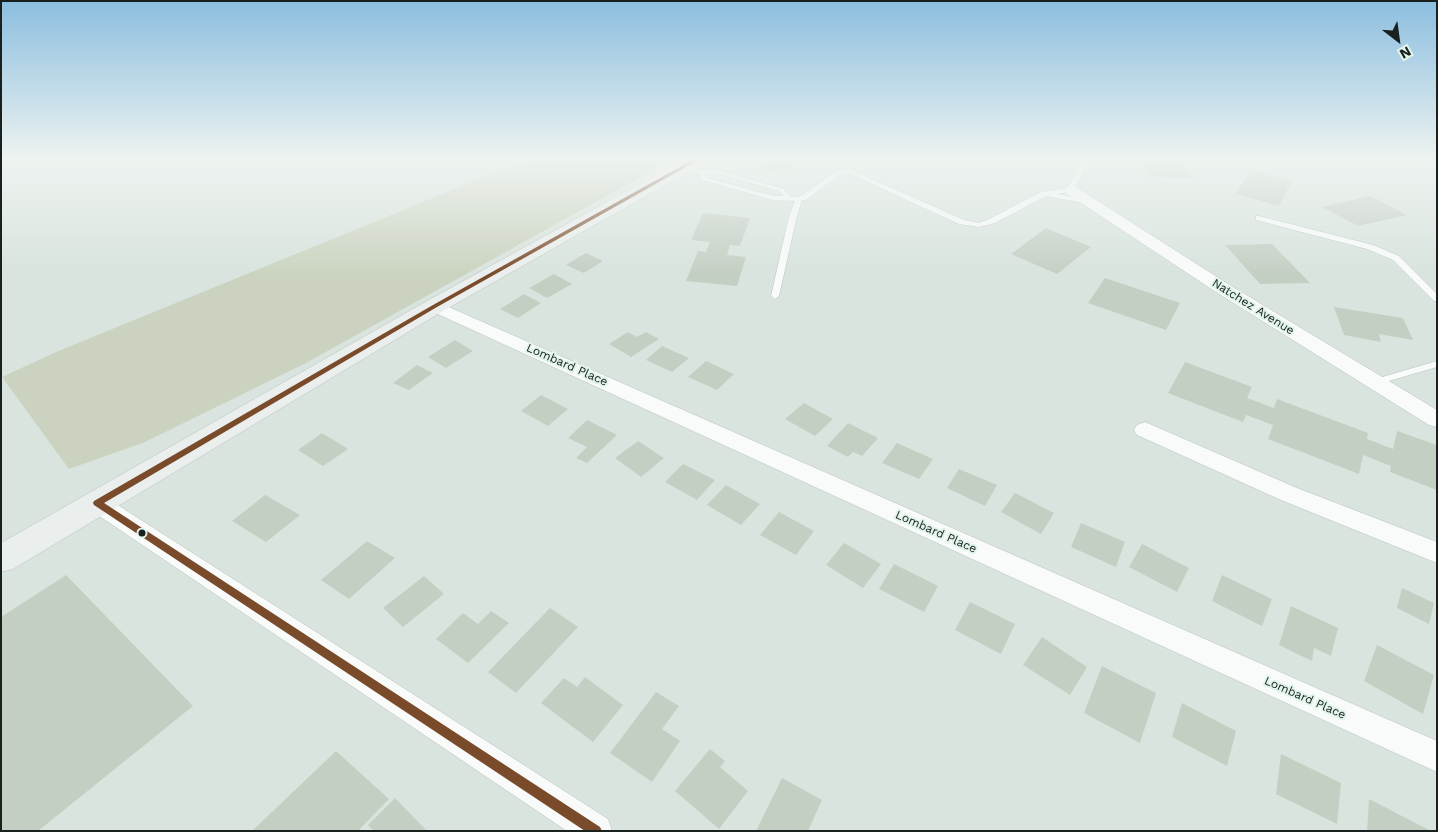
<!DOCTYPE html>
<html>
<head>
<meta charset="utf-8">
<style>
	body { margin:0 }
	#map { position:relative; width:1438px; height:832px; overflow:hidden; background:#d9e4de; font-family:"Work Sans",sans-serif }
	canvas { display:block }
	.frame { position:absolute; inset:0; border:2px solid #19201d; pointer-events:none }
	.north { position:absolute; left:1373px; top:15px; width:50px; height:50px; -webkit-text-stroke:4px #e2f5eb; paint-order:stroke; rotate:150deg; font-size:14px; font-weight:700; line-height:20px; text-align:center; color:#19201d }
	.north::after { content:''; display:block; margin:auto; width:18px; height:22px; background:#19201d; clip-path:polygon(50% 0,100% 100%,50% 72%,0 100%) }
</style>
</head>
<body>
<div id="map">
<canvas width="1438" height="832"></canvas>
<div class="frame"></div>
<div class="north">N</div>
</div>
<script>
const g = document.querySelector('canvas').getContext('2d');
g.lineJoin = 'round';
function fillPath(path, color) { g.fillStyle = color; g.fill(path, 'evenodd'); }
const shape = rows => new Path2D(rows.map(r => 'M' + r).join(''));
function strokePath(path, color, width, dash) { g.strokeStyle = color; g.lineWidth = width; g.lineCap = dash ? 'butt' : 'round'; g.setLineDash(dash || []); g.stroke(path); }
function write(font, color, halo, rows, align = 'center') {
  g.font = font + ' "Work Sans",sans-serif'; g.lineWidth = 4; g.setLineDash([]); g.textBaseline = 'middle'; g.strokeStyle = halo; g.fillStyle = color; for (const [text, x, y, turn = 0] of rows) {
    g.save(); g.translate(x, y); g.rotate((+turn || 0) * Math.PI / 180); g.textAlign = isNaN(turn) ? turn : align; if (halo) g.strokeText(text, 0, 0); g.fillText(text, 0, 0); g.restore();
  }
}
const green = shape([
	[528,159,673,159,306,363,145,442,69,469,2,377,56,352]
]);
const building = shape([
	[760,159,809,159,792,170,783,166,774,173,761,168,770,163],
	[1139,159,1181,159,1193,179,1147,176],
	[1251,170,1292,181,1279,206,1236,194],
	[1370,196,1407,215,1358,226,1322,207],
	[703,213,750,218,740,246,730,245,727,255,746,257,737,286,686,281,698,251,706,252,710,242,691,240],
	[1046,228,1091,247,1057,274,1011,254],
	[1272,244,1310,283,1260,284,1225,245],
	[586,253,603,261,584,273,566,265],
	[554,274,572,284,547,298,529,288],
	[1105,278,1180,303,1166,330,1088,303],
	[524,294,541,303,518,318,500,309],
	[1334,307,1403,318,1413,340,1379,334,1381,342,1344,335],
	[628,332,637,337,646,332,659,339,631,357,609,344],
	[455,340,473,351,446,368,428,357],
	[662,346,689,358,672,372,646,360],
	[706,361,734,374,717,390,688,377],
	[1185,362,1252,387,1247,398,1274,408,1277,399,1368,433,1367,439,1393,449,1397,431,1437,445,1437,490,1390,472,1391,466,1363,455,1359,474,1268,439,1273,425,1246,415,1243,422,1168,393],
	[417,365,433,373,409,390,393,383],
	[541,395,568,409,548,426,521,411],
	[804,403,833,419,815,436,785,419],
	[587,420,617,435,587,463,576,458,587,447,568,438],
	[848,423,878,438,862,456,853,452,848,457,827,446],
	[322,433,348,449,323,466,298,450],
	[638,441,664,458,641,477,615,458],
	[897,443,933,459,919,479,882,463],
	[683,464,715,480,697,500,665,482],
	[959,469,997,485,985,506,947,488],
	[726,485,760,504,741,525,707,505],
	[1015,493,1054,513,1041,534,1001,512],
	[265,495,300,515,266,542,232,521],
	[779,512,814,531,796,555,760,535],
	[1081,523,1125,542,1116,567,1071,547],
	[367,541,395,558,349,599,321,580],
	[844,543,881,564,863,588,826,565],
	[1142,544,1189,568,1177,592,1129,567],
	[894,564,938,586,924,612,879,589],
	[66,575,193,706,38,831,1,831,1,617],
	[1222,575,1272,599,1262,626,1212,601],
	[424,576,444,594,403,627,383,608],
	[1402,588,1434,603,1429,624,1397,608],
	[970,602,1015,624,1001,654,955,630],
	[1291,606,1338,628,1331,656,1314,648,1312,661,1279,645],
	[550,608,578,627,516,693,488,672],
	[491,611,509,623,468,663,436,639,463,613,478,624],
	[1042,637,1087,667,1070,695,1023,665],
	[1377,645,1434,675,1423,714,1364,681],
	[1102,666,1156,693,1140,743,1084,713],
	[585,677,623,705,593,742,541,703,564,678,577,687],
	[656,692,679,706,662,729,680,741,652,782,610,753],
	[1182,703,1236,731,1227,766,1172,737],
	[710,749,725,761,720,767,748,791,719,829,675,791],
	[336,751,389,799,358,831,252,831],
	[1281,754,1341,783,1337,824,1276,794],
	[782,778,822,800,808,831,756,831],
	[395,798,427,831,374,831,368,825],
	[1369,799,1431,831,1367,831]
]);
const lane = shape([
	[1084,159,1090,159,1073,191,1057,194,1093,201,1093,205,1046,196,995,223,979,227,959,224,848,173,841,174,806,200,802,200,797,216,779,296,775,299,771,296,789,216,795,201,773,200,702,180,698,173,680,167,683,165,701,170,717,170,784,189,791,197,795,197,801,196,837,171,849,169,964,220,979,223,989,219,1041,192,1068,188,1084,159],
	[715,173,780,191,783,196,773,196,707,178,705,174,715,173],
	[1256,216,1259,216,1373,245,1399,256,1437,294,1437,301,1434,301,1393,260,1367,249,1256,220,1256,216],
	[1437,361,1437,367,1375,385,1370,382,1372,380,1437,361]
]);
const street = shape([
	[1071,186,1076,187,1228,284,1437,410,1437,427,1429,425,1216,292,1066,193,1064,190,1066,187,1071,186],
	[435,301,1437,741,1437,772,429,310,426,306,429,302,435,301],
	[1145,422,1297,488,1437,542,1437,563,1281,500,1137,435,1134,430,1137,425,1145,422],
	[97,494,105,497,608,819,612,831,567,831,89,509,85,503,89,497,97,494]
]);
const secondary = shape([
	[685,159,707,159,704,163,443,311,13,569,1,572,1,543,427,301,685,159]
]);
const bus1 = shape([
	[694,159,700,159,437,307,104,503,600,827,602,831,585,831,94,505,93,503,94,501,433,305,694,159]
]);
const markers = [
	[142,533,4.5,"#19201d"]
];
const streetNames = [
	["Natchez Avenue",1253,307,32],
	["Lombard Place",567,365,24],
	["Lombard Place",936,532,24],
	["Lombard Place",1305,698,24]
];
fillPath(green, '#cbd3c0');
fillPath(building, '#c4cfc4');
strokePath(lane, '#b9c1bd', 1);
strokePath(street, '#b9c1bd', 1);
strokePath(secondary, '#b9c1bd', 1);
fillPath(lane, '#f9fbfa');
fillPath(street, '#f9fbfa');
fillPath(secondary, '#eaeeed');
fillPath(bus1, '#7a4b2a');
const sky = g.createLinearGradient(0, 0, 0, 275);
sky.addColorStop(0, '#8bbee0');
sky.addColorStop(0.58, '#eef3f0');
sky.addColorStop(1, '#eef3f000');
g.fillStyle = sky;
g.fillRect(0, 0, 1438, 275);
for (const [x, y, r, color] of markers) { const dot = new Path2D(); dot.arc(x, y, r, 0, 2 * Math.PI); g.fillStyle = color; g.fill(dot); strokePath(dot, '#e2f5eb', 2); }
write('12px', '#19201d', '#e2f5eb', streetNames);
</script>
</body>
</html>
